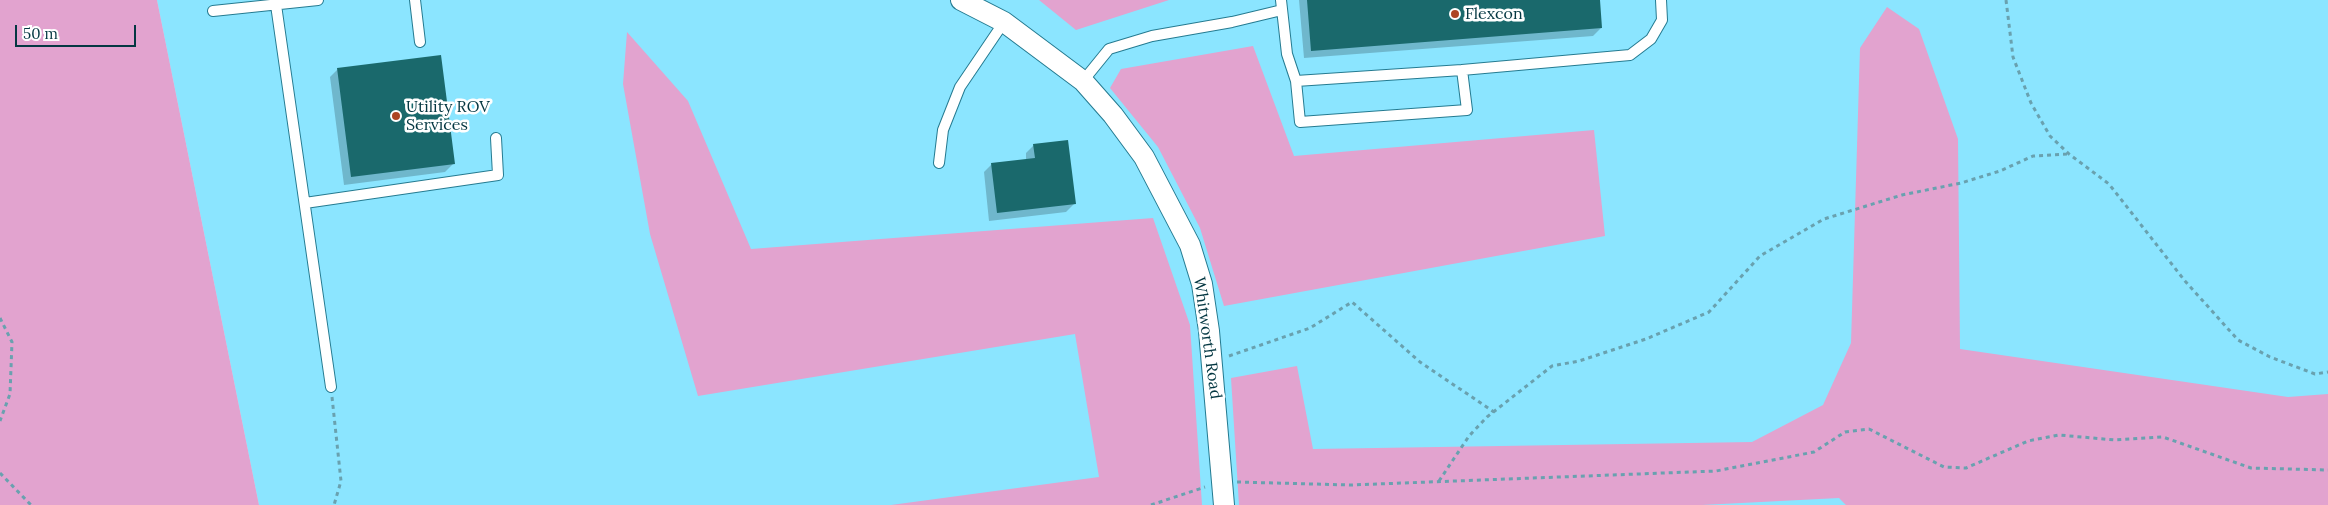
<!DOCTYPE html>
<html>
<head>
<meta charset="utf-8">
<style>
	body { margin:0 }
	#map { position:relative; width:2328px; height:505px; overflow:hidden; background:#b3eeff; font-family:Lora,serif }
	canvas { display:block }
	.scale { position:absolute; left:15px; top:25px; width:121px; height:22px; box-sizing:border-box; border:2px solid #043742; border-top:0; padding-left:6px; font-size:15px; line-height:18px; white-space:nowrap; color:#043742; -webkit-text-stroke:4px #fff; paint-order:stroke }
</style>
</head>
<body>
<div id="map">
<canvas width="2328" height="505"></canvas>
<div class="scale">50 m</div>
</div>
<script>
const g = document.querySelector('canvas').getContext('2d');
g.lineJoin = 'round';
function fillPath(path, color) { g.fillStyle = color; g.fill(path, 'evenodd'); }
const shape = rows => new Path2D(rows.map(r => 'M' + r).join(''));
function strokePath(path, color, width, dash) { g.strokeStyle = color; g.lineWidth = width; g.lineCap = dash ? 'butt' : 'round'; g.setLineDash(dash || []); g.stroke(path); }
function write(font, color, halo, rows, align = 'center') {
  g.font = font + ' Lora,serif'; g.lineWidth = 5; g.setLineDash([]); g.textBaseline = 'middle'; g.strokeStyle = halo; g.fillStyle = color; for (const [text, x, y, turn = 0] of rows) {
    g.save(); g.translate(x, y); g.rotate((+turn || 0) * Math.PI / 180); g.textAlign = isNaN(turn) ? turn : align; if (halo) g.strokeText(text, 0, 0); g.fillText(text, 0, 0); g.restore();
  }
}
const built = shape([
	[157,0,2328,0,2328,505,259,505]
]);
const green = shape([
	[0,0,157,0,259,505,0,505],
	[1039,0,1169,0,1076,30],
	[1887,7,1919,29,1958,139,1960,349,2288,397,2328,394,2328,505,1846,505,1839,498,1702,505,1239,505,1231,378,1297,366,1313,449,1752,442,1823,405,1851,343,1860,48],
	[627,32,688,101,751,249,1153,218,1190,325,1202,505,891,505,1099,477,1075,334,698,396,650,234,623,84],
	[1253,46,1294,156,1594,130,1605,236,1224,306,1200,228,1158,147,1110,88,1121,69]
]);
const shadow = shape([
	[1299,0,1599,0,1601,28,1593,36,1304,58],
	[338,69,453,164,445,172,344,185,330,77],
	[1034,145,1074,204,1066,212,989,221,984,172,992,164,1026,160,1026,153]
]);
const building = shape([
	[1307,0,1600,0,1602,28,1311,51],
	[441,55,455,164,351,177,337,68],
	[1068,140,1076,204,997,213,991,163,1035,158,1033,144]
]);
const path = shape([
	[2006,0,2013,57,2031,103,2050,136,2069,154,2109,184,2185,281,2238,340,2270,357,2315,374,2328,372],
	[0,318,12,342,10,394,0,421],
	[1229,356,1310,328,1352,302,1420,362,1494,412],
	[332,397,341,481,334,505],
	[0,473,31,505],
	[1439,481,1469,436,1487,417,1552,366,1579,361,1646,339,1709,312,1760,256,1824,219,1902,195,1961,183,2000,171,2033,156,2069,154],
	[1237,482,1351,485,1716,471,1814,452,1845,432,1869,429,1944,467,1966,468,2028,441,2059,435,2115,440,2163,437,2251,468,2328,470],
	[1151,505,1205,487]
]);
const service = shape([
	[415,0,420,42],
	[1281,0,1287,54,1296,81,1300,122,1467,110,1462,70,1296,81],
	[276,5,331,387],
	[213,11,318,0],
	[1462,70,1630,55,1651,39,1662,20,1661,0],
	[1083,81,1109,49,1152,36,1232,22,1282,10],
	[939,163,943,130,960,87,1004,22],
	[305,203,498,175,496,138]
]);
const minor = shape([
	[961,0,1004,22,1083,81,1113,115,1144,157,1190,245,1202,284,1209,331,1224,505]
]);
const markers = [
	[1455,14,5,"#ad4523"],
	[396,116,5,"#ad4523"]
];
const poiNames = [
	["Flexcon",1465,14],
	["Utility ROV",406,107],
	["Services",406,125]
];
const streetNames = [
	["Whitworth Road",1207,338,82]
];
fillPath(built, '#8be5ff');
fillPath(green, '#e2a3cf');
fillPath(shadow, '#0003');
fillPath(building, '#1a696c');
strokePath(service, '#257b91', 12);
strokePath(minor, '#257b91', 22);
strokePath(path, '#69a1af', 3, [4, 4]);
strokePath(service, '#fff', 10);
strokePath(minor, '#fff', 20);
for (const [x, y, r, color] of markers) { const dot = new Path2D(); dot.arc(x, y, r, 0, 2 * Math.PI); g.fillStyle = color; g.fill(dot); strokePath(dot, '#fff', 2); }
write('16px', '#043742', '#fff', poiNames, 'left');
write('16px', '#043742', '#fff', streetNames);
</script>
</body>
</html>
